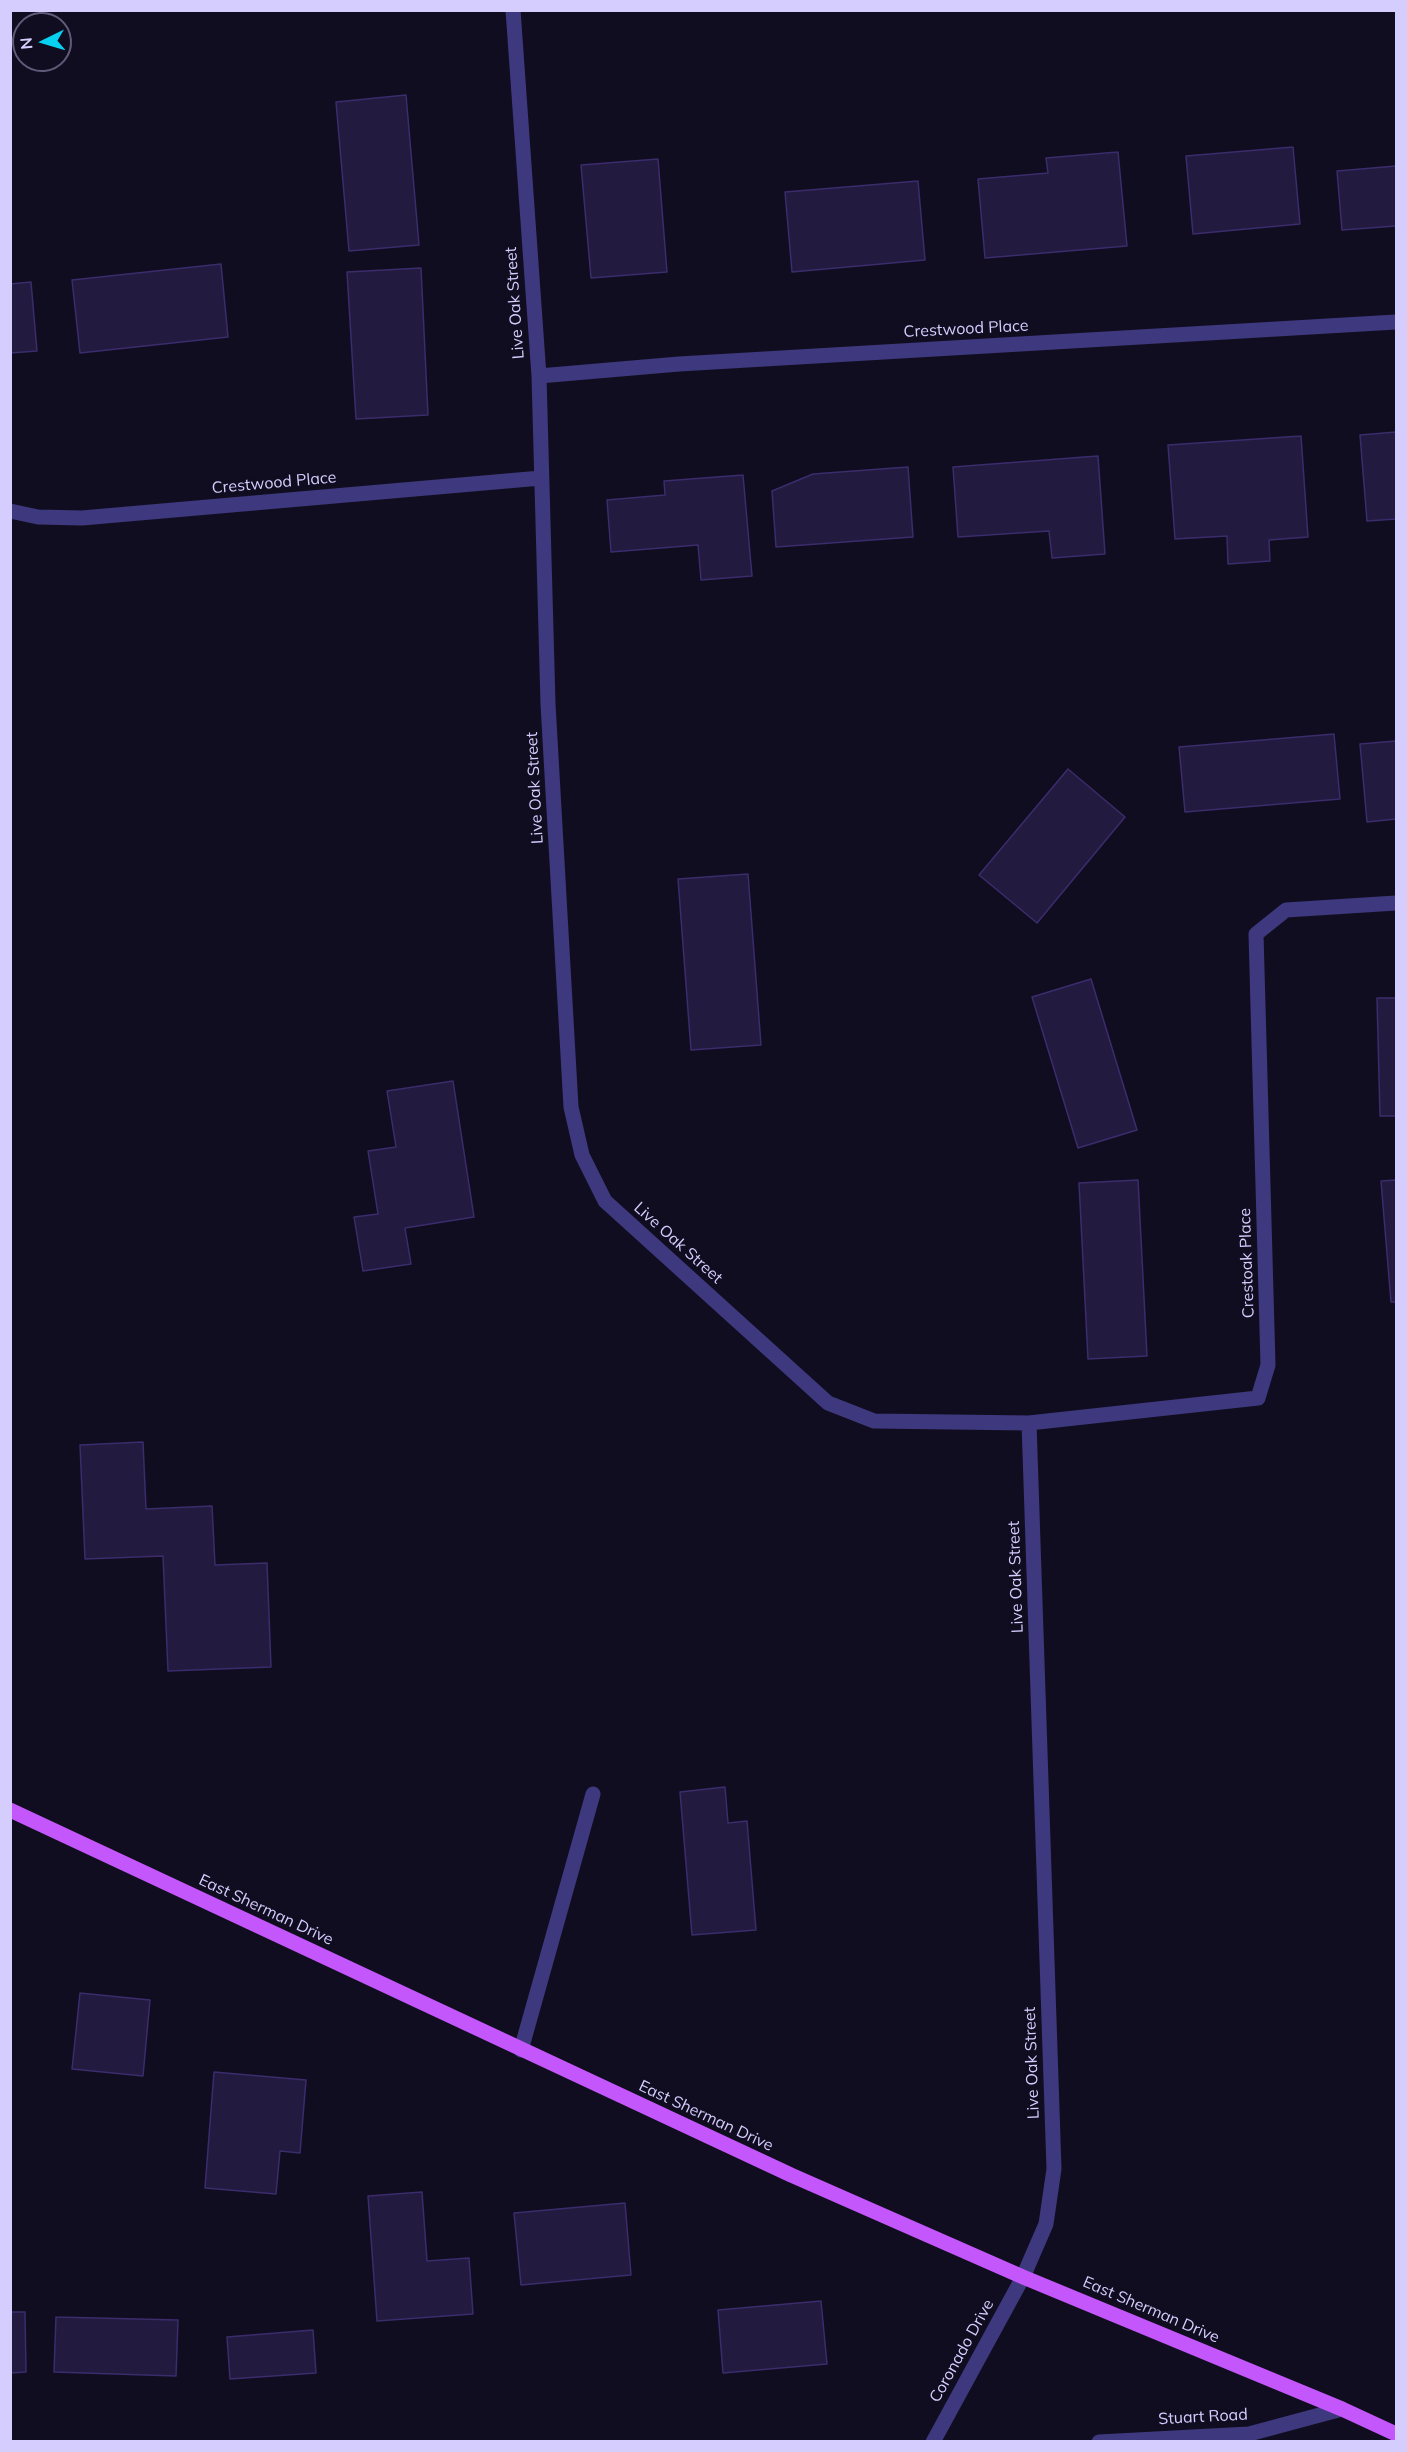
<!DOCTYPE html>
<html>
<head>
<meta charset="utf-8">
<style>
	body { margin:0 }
	#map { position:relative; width:1407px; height:2452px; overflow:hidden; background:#110d20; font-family:Mulish,sans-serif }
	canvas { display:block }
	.frame { position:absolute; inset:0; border:12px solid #d5cdfe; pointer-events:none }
	.north { position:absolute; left:12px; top:12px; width:60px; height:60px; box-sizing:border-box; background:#110d20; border:2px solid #5f5a79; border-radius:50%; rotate:265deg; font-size:16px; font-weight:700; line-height:24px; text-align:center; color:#d5cdfe }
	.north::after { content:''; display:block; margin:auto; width:21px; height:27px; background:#06d1f1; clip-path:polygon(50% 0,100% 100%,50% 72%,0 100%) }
</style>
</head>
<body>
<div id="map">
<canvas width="1407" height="2452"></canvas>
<div class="frame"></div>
<div class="north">N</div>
</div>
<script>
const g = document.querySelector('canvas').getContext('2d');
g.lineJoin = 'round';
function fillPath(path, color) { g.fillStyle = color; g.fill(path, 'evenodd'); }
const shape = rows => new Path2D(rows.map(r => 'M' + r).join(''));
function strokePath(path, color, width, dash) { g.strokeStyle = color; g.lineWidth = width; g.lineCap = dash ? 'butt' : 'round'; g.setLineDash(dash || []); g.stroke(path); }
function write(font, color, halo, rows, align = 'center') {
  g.font = font + ' Mulish,sans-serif'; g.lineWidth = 6; g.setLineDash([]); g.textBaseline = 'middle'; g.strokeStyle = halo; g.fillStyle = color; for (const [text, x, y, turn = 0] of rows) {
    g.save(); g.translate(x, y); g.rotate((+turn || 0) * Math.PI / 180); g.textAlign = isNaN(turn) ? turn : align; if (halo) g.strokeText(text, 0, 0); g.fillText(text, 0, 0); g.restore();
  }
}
const building = shape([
	[406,95,419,245,349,251,336,102,406,95],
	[1293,147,1300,224,1193,234,1186,156,1293,147],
	[1118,152,1127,246,985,258,978,179,1048,173,1046,158,1118,152],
	[658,159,667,272,591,278,581,165,658,159],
	[1396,166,1396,226,1342,230,1337,171,1396,166],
	[918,181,925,260,792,272,785,192,918,181],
	[221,264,228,337,80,353,72,280,221,264],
	[421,268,428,415,356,419,347,272,421,268],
	[31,282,37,351,10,353,10,284,31,282],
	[1396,432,1396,519,1367,521,1360,435,1396,432],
	[1301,436,1308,537,1269,540,1270,561,1228,564,1227,536,1175,539,1168,445,1301,436],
	[1098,456,1105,554,1052,558,1049,531,958,537,953,467,1098,456],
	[908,467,913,537,776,547,772,491,813,474,908,467],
	[743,475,752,576,701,580,698,545,611,552,607,500,665,495,664,481,743,475],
	[1334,734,1340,799,1185,812,1179,747,1334,734],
	[1396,741,1396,819,1367,822,1360,744,1396,741],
	[1068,769,1125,817,1037,923,979,875,1068,769],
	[748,874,761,1045,691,1050,678,879,748,874],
	[1091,979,1137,1130,1078,1148,1032,997,1091,979],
	[1377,998,1396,998,1396,1116,1380,1116,1377,998],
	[453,1081,474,1217,405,1228,411,1264,363,1271,354,1217,378,1214,368,1151,396,1147,387,1091,453,1081],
	[1138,1180,1147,1356,1088,1359,1079,1183,1138,1180],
	[1396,1180,1396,1302,1391,1302,1381,1181,1396,1180],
	[143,1442,146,1509,212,1506,215,1565,267,1563,271,1667,168,1671,163,1556,85,1559,80,1445,143,1442],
	[725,1787,728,1823,747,1821,756,1930,692,1935,680,1792,725,1787],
	[80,1993,150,2000,143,2076,72,2069,80,1993],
	[214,2072,306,2080,300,2153,280,2151,276,2194,205,2188,214,2072],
	[422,2192,427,2261,469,2258,473,2314,377,2321,368,2196,422,2192],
	[625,2203,631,2275,521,2285,514,2213,625,2203],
	[821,2301,827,2364,723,2373,718,2310,821,2301],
	[10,2312,25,2312,26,2372,10,2373,10,2312],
	[56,2317,178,2320,176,2376,54,2372,56,2317],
	[313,2330,316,2373,230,2379,227,2337,313,2330]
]);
const minor = shape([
	[513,10,539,376,548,704,571,1107,582,1155,605,1201,828,1403,874,1421,1029,1423,1258,1398,1268,1365,1256,934,1286,910,1396,903],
	[539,376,679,364,1396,322],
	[10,511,38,517,82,518,541,478],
	[521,2050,593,1794],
	[933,2442,1023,2277,1046,2224,1054,2169,1029,1423],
	[1099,2442,1249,2434,1342,2409]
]);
const major = shape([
	[10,1810,791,2175,1023,2277,1342,2409,1396,2434]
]);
const streetNames = [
	["Live Oak Street",515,303,-94],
	["Crestwood Place",966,329,-3],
	["Crestwood Place",274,483,-5],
	["Live Oak Street",535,788,-93],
	["Live Oak Street",678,1243,42],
	["Crestoak Place",1247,1263,-92],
	["Live Oak Street",1016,1577,-92],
	["East Sherman Drive",266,1910,25],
	["Live Oak Street",1032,2063,-92],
	["East Sherman Drive",706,2116,25],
	["East Sherman Drive",1151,2310,23],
	["Coronado Drive",962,2351,-61],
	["Stuart Road",1203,2417,-3]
];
fillPath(building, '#231a40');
strokePath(building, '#3b2c6c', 1.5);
strokePath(minor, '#3e397e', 15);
strokePath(major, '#c457fb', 15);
write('16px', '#d5cdfe', '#110d20', streetNames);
</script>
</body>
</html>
